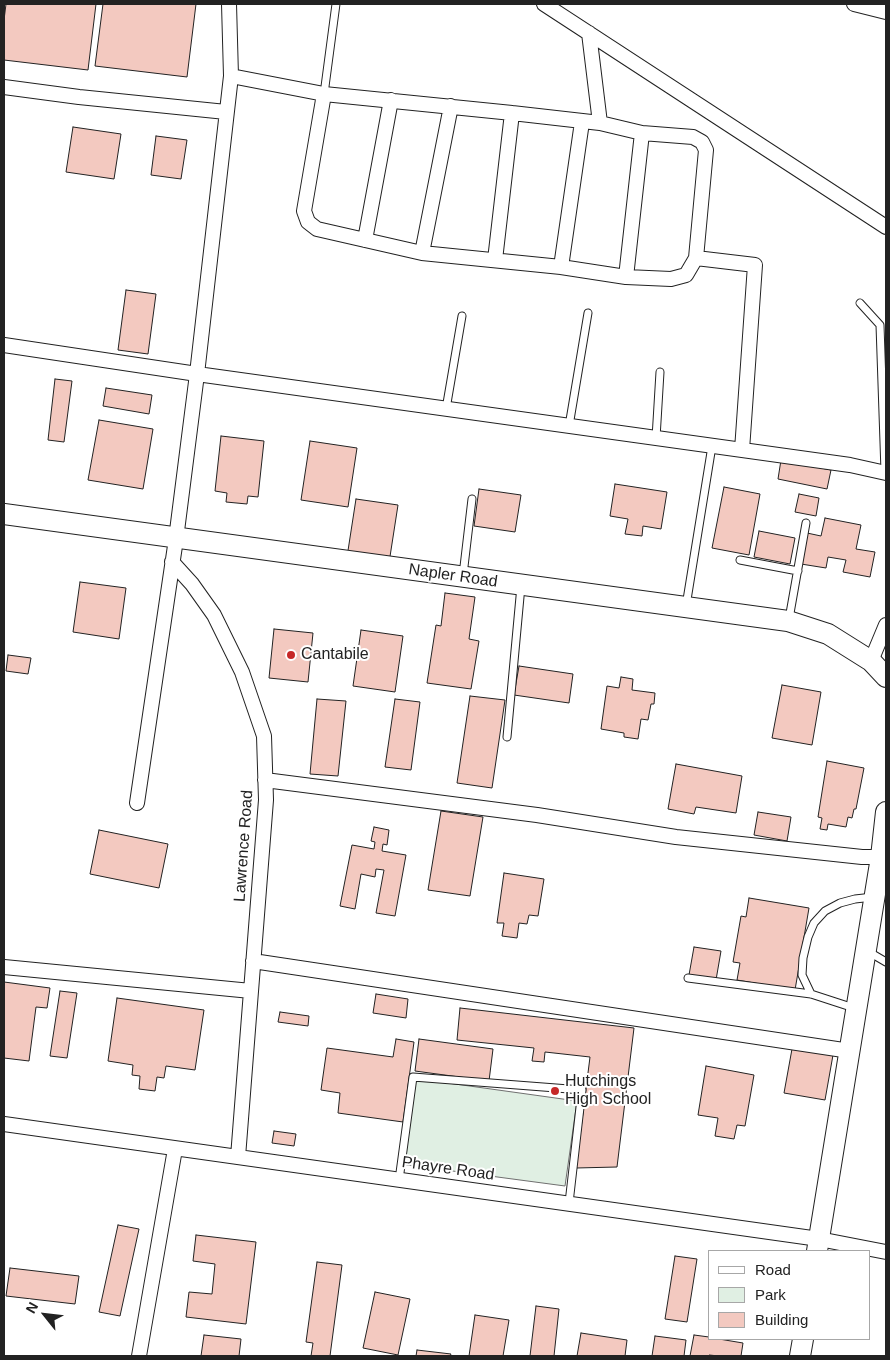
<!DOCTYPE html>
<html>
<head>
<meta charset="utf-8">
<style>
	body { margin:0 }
	#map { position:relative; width:890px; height:1360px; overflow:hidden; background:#fff; font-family:Arial,sans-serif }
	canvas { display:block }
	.frame { position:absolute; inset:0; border:5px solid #222; pointer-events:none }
	.legend { position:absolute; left:708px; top:1250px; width:162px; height:90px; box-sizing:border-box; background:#fff; border:1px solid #a7a7a7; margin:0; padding:6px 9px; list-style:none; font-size:15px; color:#222 }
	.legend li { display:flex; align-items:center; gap:10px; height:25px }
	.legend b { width:25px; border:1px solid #a7a7a7 }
	.north { position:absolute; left:20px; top:1290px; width:50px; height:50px; -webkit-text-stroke:4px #fff; paint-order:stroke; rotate:299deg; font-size:14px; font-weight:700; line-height:20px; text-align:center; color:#222 }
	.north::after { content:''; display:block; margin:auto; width:18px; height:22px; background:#222; clip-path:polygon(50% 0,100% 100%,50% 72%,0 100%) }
</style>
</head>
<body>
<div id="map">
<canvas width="890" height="1360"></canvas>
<div class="frame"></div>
<ul class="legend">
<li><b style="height:6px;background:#fff"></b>Road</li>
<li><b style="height:14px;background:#e0efe3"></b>Park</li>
<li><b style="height:14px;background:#f3c9c0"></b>Building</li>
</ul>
<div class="north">N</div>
</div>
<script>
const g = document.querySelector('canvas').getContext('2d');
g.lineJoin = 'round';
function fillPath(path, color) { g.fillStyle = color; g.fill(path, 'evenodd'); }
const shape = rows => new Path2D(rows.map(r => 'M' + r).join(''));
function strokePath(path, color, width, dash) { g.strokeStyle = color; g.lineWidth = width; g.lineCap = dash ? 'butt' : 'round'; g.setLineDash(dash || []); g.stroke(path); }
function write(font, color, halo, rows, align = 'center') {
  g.font = font + ' Arial,sans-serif'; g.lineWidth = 4; g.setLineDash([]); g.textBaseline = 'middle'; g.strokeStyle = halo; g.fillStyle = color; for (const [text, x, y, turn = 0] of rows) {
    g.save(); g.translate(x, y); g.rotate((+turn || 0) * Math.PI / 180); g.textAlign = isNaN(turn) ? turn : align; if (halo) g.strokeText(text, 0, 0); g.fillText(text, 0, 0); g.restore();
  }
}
const green = shape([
	[412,1078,577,1101,565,1186,400,1164,412,1078]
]);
const building = shape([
	[6,4,96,4,88,70,4,60,4,20,6,4],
	[103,4,196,4,187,77,95,66,103,4],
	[73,127,121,134,114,179,66,172,73,127],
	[156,136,187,140,181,179,151,175,156,136],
	[126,290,156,294,148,354,118,350,126,290],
	[55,379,72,381,64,442,48,440,55,379],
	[106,388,152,395,149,414,103,406,106,388],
	[99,420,153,429,143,489,88,480,99,420],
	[221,436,264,441,258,497,248,496,247,504,226,502,227,493,215,491,221,436],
	[310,441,357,448,348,507,301,500,310,441],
	[781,460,831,470,827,489,778,479,781,460],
	[615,484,667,492,661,529,643,526,642,536,625,534,628,519,610,516,615,484],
	[724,487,760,494,749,555,712,548,724,487],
	[479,489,521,495,515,532,474,526,479,489],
	[799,494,819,498,816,516,795,512,799,494],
	[356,499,398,505,389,563,347,557,356,499],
	[825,518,861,525,856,549,875,552,870,577,843,572,846,560,828,557,826,568,801,564,807,533,821,536,825,518],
	[759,531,795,538,790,564,754,557,759,531],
	[80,582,126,588,119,639,73,632,80,582],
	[445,593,475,597,469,639,479,641,471,689,427,683,436,625,441,626,445,593],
	[274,629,313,633,308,682,269,678,274,629],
	[361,630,403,636,395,692,353,686,361,630],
	[8,655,31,658,28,674,6,671,8,655],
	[519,666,573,674,569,703,514,695,519,666],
	[621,677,633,679,632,690,655,693,654,704,651,704,648,720,641,719,638,739,624,737,624,733,601,729,607,686,619,688,621,677],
	[782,685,821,692,812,745,772,738,782,685],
	[470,696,505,700,492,788,457,783,470,696],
	[317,699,346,701,338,776,310,774,317,699],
	[395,699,420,702,411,770,385,767,395,699],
	[827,761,864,768,856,809,854,809,852,818,848,817,846,827,828,824,827,830,820,829,822,818,818,817,827,761],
	[676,764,742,776,736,813,696,807,694,814,668,809,676,764],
	[441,811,483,817,470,896,428,890,441,811],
	[758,812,791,817,787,841,754,835,758,812],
	[374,827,389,830,387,845,383,844,382,851,406,855,395,916,376,913,384,870,376,869,375,877,361,874,355,909,340,906,352,845,374,849,375,842,371,841,374,827],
	[99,830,168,844,159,888,90,874,99,830],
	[504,873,544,879,538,916,529,915,527,924,519,923,517,938,502,936,504,923,497,923,504,873],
	[749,898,809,908,795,990,737,980,740,963,733,962,741,916,746,917,749,898],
	[694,947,721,951,716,980,689,975,694,947],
	[4,982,50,988,47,1008,36,1007,29,1061,4,1058,4,982],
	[60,991,77,993,67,1058,50,1056,60,991],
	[376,994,408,999,406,1018,373,1013,376,994],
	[117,998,204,1010,195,1070,166,1066,164,1078,157,1077,155,1091,139,1089,140,1076,132,1075,133,1065,108,1061,117,998],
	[460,1008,634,1028,617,1167,576,1168,590,1057,545,1052,544,1062,532,1061,534,1048,457,1040,460,1008],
	[280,1012,309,1016,308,1026,278,1022,280,1012],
	[396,1039,414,1042,403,1122,338,1113,340,1093,321,1090,327,1048,393,1057,396,1039],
	[419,1039,493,1049,489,1081,415,1071,419,1039],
	[792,1049,833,1055,825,1100,784,1093,792,1049],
	[706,1066,754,1075,745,1126,737,1125,734,1139,715,1136,718,1118,698,1115,706,1066],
	[274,1131,296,1134,294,1146,272,1143,274,1131],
	[118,1225,139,1229,120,1316,99,1312,118,1225],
	[196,1235,256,1242,246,1324,186,1317,189,1292,212,1294,215,1264,193,1261,196,1235],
	[675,1256,697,1259,687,1322,665,1319,675,1256],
	[317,1262,342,1265,330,1356,311,1356,313,1343,306,1342,317,1262],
	[10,1268,79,1276,75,1304,6,1296,10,1268],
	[375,1292,410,1299,398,1355,363,1348,375,1292],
	[536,1306,559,1309,554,1356,530,1356,536,1306],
	[475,1315,509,1320,503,1356,469,1356,475,1315],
	[581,1333,627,1340,625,1356,577,1356,581,1333],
	[204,1335,241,1339,239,1356,201,1356,204,1335],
	[694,1335,709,1337,709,1339,719,1339,743,1343,741,1356,719,1356,709,1355,708,1356,690,1356,694,1335],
	[655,1336,686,1340,684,1356,652,1356,655,1336],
	[417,1350,451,1354,450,1356,416,1356,417,1350]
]);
const lane = shape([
	[324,94,336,4],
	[860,303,880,325,885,472],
	[446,409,462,316],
	[569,426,588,313],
	[656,438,660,372],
	[740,560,798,571],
	[463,575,472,499],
	[686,606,712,446],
	[789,619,806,523],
	[507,737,521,586],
	[869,952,886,962],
	[688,978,811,994,854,1008],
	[811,994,802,975,803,958,808,937,814,923,825,911,840,903,855,899,873,897],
	[399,1180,413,1077,582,1090,569,1203]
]);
const street = shape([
	[544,4,886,227],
	[854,4,886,12],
	[589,33,600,123],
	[231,76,324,94,512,113,600,123,642,133,693,137,702,142,706,150,696,258,686,275,671,279,626,277,561,267,422,253,317,229,308,222,304,211,324,94],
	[4,87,79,97,226,112],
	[365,240,391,100],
	[422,253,451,106],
	[696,258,755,265,742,450],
	[495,260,512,113],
	[561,267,582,122],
	[626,277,642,133],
	[4,345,197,374,850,465,886,473],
	[172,562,192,584,214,615,242,672,264,736,266,800,238,1157],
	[871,661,886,625],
	[265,780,537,815,676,837,862,857,881,857],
	[137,803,176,539,197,374,231,76,229,4],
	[253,961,850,1051],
	[4,967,251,991],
	[4,1124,819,1239,886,1252],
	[139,1356,175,1149]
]);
const secondary = shape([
	[4,514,788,621,828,634,871,661,886,677],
	[817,1251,881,857,886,812],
	[800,1356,803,1339]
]);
const markers = [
	[291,655,5,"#c62828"],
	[555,1091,5,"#c62828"]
];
const streetNames = [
	["Napler Road",453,576,8],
	["Lawrence Road",244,846,-86],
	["Phayre Road",448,1169,8]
];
const poiNames = [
	["Cantabile",301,655],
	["Hutchings",565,1082],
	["High School",565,1100]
];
fillPath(green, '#e0efe3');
strokePath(green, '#6f6f6f', 1);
fillPath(building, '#f3c9c0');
strokePath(building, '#222', 1);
strokePath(lane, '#222', 9);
strokePath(street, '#222', 16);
strokePath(secondary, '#222', 22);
strokePath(lane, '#fff', 7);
strokePath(street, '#fff', 14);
strokePath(secondary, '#fff', 20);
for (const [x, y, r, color] of markers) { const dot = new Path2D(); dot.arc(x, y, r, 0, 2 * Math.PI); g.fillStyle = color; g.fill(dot); strokePath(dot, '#fff', 2); }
write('16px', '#222', '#fff', streetNames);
write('16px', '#222', '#fff', poiNames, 'left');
</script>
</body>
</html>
